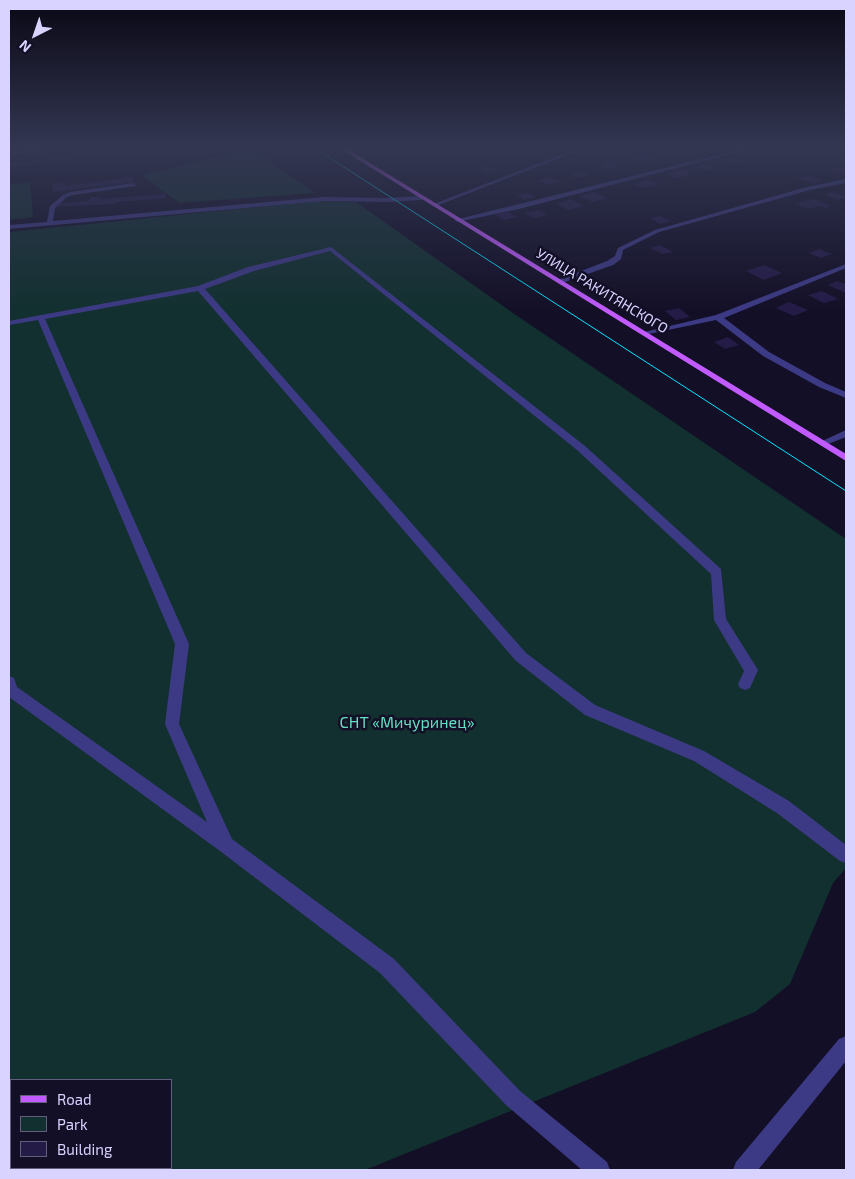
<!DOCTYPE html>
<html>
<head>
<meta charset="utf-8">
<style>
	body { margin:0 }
	#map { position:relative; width:855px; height:1179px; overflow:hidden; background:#130f26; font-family:"Exo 2",sans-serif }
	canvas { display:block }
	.frame { position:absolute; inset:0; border:10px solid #d9d4ff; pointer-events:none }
	.legend { position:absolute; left:10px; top:1079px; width:162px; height:90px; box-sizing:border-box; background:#130f26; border:1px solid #625e7d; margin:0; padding:6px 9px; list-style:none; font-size:15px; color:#d9d4ff }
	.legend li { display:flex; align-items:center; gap:10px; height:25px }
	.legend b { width:25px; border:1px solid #625e7d }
	.north { position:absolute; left:10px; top:10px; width:50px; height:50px; -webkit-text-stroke:4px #130f26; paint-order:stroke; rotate:221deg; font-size:14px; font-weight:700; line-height:20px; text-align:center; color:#d9d4ff }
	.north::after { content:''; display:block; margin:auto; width:18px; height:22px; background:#d9d4ff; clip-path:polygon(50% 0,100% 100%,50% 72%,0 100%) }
</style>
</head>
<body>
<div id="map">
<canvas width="855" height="1179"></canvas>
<div class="frame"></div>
<ul class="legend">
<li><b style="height:6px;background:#c25bff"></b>Road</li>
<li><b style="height:14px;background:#12302f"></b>Park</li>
<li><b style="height:14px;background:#241b47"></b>Building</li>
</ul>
<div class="north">N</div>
</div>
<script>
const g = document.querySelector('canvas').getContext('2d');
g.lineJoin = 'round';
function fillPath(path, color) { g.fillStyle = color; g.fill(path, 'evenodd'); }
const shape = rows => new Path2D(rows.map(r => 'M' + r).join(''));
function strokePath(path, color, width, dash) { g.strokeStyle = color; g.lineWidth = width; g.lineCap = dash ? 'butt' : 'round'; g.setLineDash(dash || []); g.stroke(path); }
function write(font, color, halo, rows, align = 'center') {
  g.font = font + ' "Exo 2",sans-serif'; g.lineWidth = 5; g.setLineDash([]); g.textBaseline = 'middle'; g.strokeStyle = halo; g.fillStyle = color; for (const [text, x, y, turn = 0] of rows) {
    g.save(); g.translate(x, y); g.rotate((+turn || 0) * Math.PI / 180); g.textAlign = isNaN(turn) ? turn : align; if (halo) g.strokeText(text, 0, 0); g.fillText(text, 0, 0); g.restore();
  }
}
const green = shape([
	[252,149,315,193,179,203,142,175],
	[30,182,33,217,9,220,9,185],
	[317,201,356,202,513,313,846,539,846,868,833,883,790,984,755,1012,365,1170,9,1170,9,232],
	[11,1080,171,1080,171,1168,11,1168]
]);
const building = shape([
	[98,149,116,149,119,153,102,155],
	[665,149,674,153,664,155,655,151],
	[781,149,791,153,781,155,771,152],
	[77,154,78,158,50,161,49,158],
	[646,154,655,157,644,160,634,157],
	[735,158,745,162,735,164,724,160],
	[39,160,40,163,10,167,10,163],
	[609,162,619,166,608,169,598,165],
	[706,164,717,168,705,171,694,167],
	[489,166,497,170,488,172,479,168],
	[835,167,846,169,846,171,844,173,830,170],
	[682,170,692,174,676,178,666,174],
	[583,172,589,175,577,178,570,174],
	[810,176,822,181,811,183,798,178],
	[132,177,134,182,53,192,52,184,65,182,66,186],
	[552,177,561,182,547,185,538,180],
	[649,180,659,184,644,188,634,184],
	[594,192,608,198,593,202,579,196],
	[833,192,846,197,838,200,825,195],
	[528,193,536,197,524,200,517,195],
	[166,194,166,198,117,202,116,204,54,207,61,203,89,201,90,197,100,197,99,199],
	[571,199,584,206,568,210,556,204],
	[814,199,831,206,826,208,821,206,807,209,795,203],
	[538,210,548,215,534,218,524,213],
	[508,212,517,217,504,220,495,215],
	[660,216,671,221,660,224,650,218],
	[660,245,673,252,663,254,650,248],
	[819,249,832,254,821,258,809,253],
	[764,265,782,273,764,280,746,271],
	[837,281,846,284,846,293,828,285],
	[822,291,838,299,824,303,808,295],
	[789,302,808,310,794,316,776,308],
	[679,308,690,317,676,320,665,311],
	[728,337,739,345,725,349,714,342]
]);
const minor = shape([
	[40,149,52,149,9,156,9,152,40,149],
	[576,149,583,149,436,206,431,205,576,149],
	[742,149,750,149,519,209,457,222,454,220,742,149],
	[846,179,846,183,810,190,659,232,623,250,621,259,613,265,562,283,555,281,607,261,615,256,618,248,655,230,807,187,846,179],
	[134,183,136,186,73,195,67,197,55,208,53,221,324,197,387,198,421,196,424,198,421,200,387,202,324,201,9,229,9,225,47,222,50,206,63,195,70,192,134,183],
	[331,247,585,446,721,569,726,619,758,670,750,688,745,690,740,688,738,684,744,671,714,620,711,574,577,450,330,251,254,271,205,289,526,653,595,705,704,751,789,801,846,845,846,863,840,861,777,813,694,761,585,715,516,661,198,291,45,319,189,644,179,724,232,839,394,959,520,1091,607,1162,610,1170,582,1170,506,1105,380,973,220,851,9,697,9,676,14,678,17,687,207,822,165,724,175,644,38,320,9,325,9,321,198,286,248,267,331,247],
	[846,264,846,268,724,318,769,352,825,383,846,392,846,398,819,387,763,356,716,320,644,335,640,333,716,315,846,264],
	[846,430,846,437,823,446,818,443,846,430],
	[846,1036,846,1061,758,1170,733,1170,736,1162,839,1039,846,1036]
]);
const major = shape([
	[341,149,347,149,846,454,846,461,341,149]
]);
const tram = shape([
	[316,149,846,491]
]);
const farStreetnames = [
	["УЛИЦА РАКИТЯНСКОГО",602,291,31]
];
const parkNames = [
	["СНТ «Мичуринец»",407,723]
];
fillPath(green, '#12302f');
fillPath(building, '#241b47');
fillPath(minor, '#3d3a85');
fillPath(major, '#c25bff');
strokePath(tram, '#00e5ff', 1);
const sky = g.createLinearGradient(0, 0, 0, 314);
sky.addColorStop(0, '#0a0815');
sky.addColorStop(0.47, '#333752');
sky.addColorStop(1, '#33375200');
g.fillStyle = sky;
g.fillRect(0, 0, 855, 314);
write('14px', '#d9d4ff', '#130f26', farStreetnames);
write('16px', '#5fe0c0', '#130f26', parkNames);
</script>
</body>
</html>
